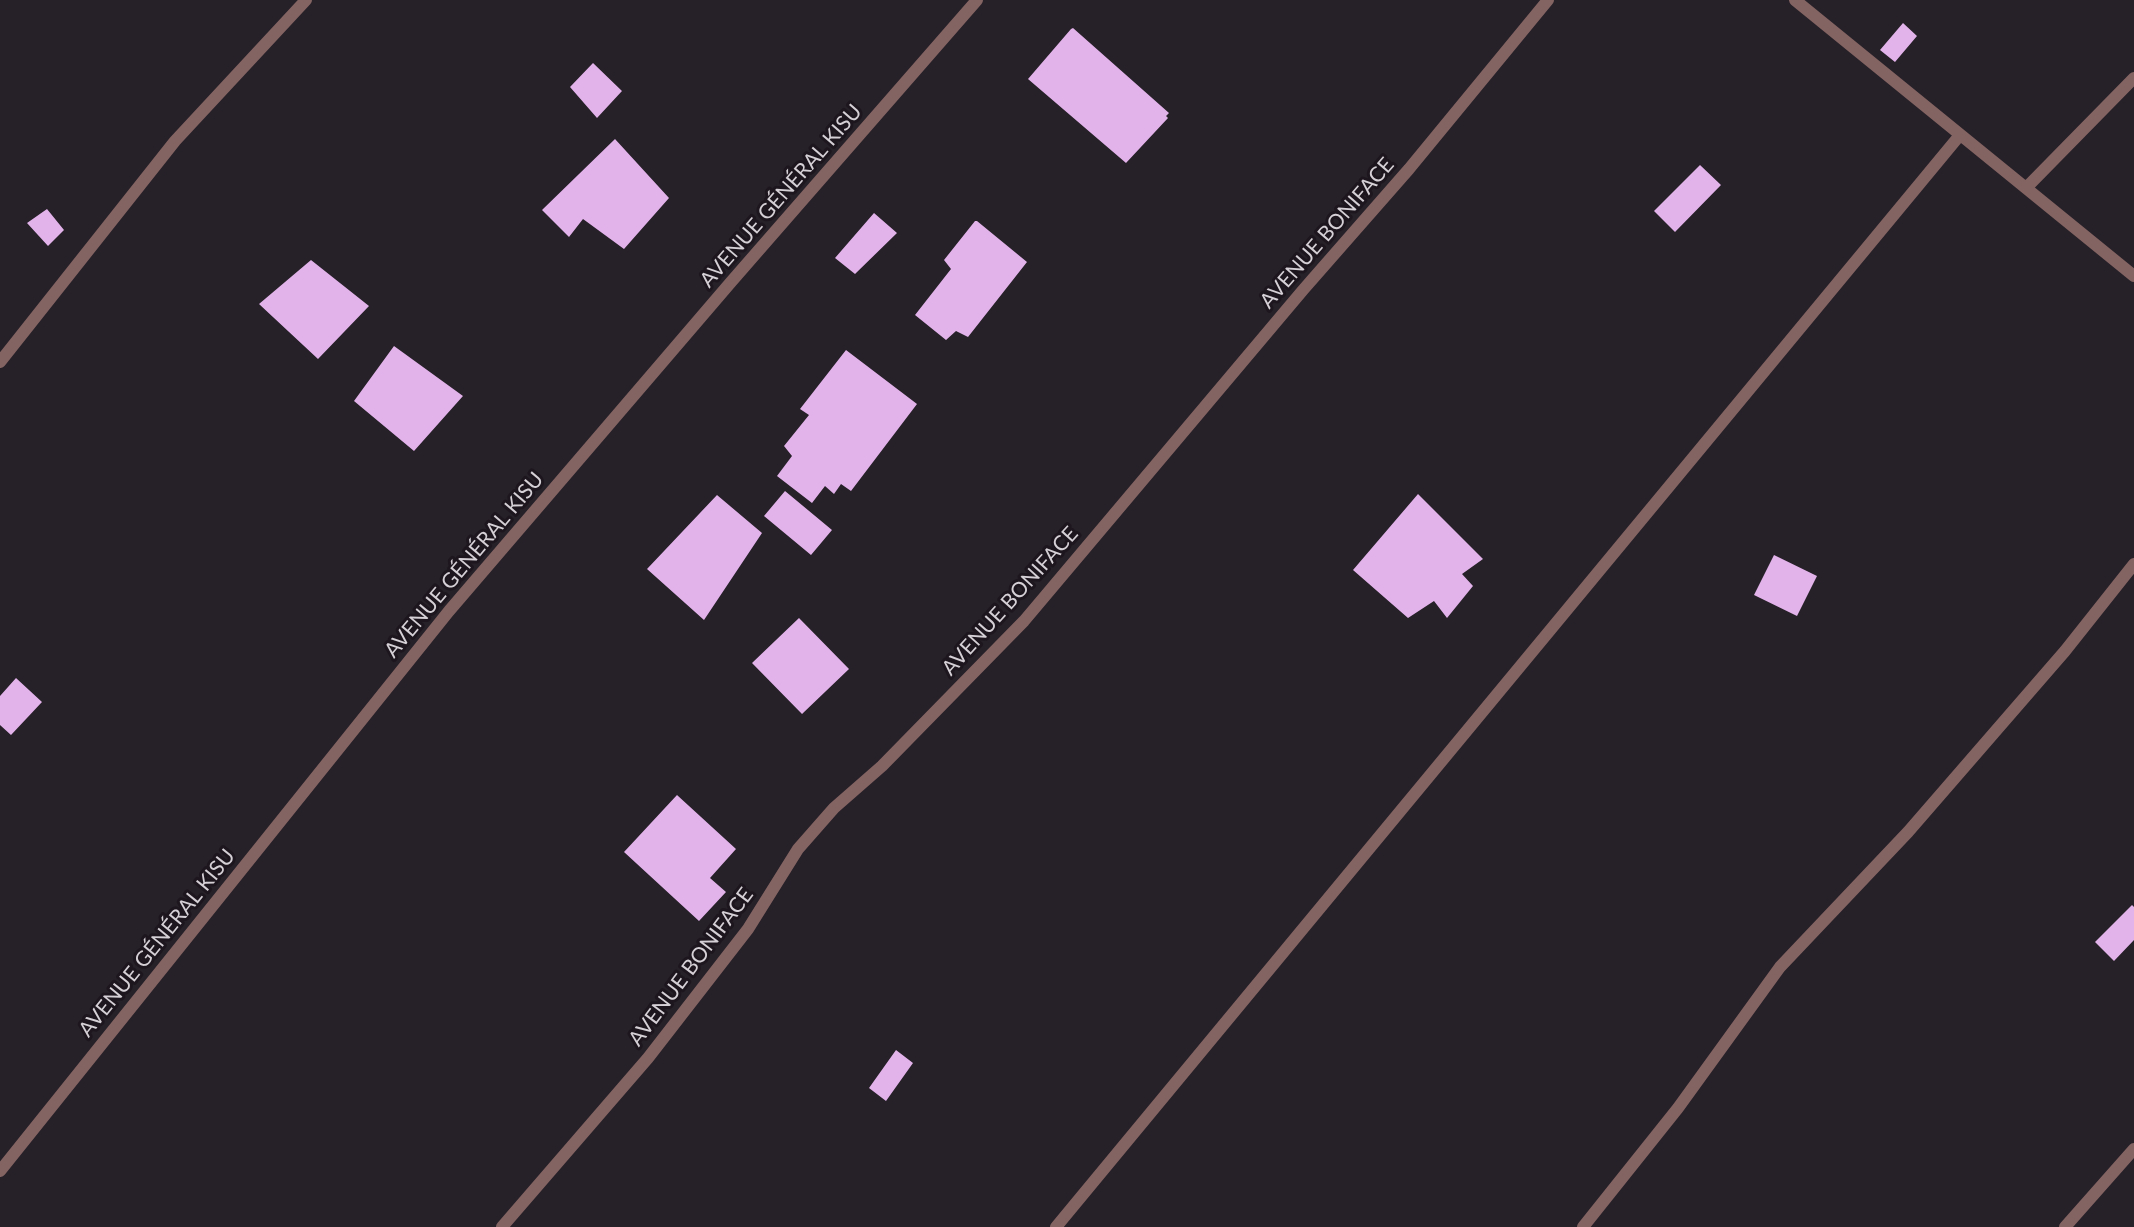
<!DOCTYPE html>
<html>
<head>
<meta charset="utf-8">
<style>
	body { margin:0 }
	canvas { display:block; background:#262028 }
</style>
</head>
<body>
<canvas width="2134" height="1227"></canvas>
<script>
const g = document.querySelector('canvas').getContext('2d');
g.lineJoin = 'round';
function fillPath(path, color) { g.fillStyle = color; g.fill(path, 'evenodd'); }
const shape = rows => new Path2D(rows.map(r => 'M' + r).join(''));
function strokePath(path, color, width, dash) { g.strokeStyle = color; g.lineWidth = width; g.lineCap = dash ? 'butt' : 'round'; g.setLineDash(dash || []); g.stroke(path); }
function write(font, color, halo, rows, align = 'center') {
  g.font = font + ' Lato,sans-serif'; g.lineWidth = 6; g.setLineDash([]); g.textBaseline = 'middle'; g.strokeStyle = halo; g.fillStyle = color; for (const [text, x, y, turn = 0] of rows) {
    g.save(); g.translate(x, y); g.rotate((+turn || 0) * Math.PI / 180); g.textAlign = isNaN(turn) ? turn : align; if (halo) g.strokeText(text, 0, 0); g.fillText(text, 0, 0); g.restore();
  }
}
const building = shape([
	[1903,23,1917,36,1895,62,1880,50],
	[1073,28,1169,113,1166,116,1168,118,1126,163,1028,79,1071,29],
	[593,63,622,91,597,118,570,87],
	[615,139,669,198,624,249,583,219,569,237,542,210],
	[1700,165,1721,185,1675,232,1654,211],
	[47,209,64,230,48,246,27,223],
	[874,213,897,233,855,274,835,258],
	[975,221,977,221,1027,262,968,337,956,331,946,340,915,315,951,269,944,260],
	[311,260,369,306,318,359,259,304],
	[394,346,463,396,414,451,354,401],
	[846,350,917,404,851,491,841,484,834,494,825,486,812,503,777,476,792,456,784,446,809,415,800,409],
	[785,491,832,530,811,555,764,516],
	[1418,494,1483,559,1462,574,1473,586,1447,618,1434,601,1408,618,1353,570],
	[717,495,762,533,704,620,647,569],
	[1774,555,1817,576,1797,616,1754,595],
	[799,618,849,669,802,714,752,663],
	[16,678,42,702,11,735,0,725,0,696],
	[677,795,736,849,710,878,726,892,699,921,624,852],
	[2132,905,2134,907,2134,940,2114,961,2095,942],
	[896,1050,913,1063,886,1101,869,1088]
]);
const street = shape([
	[1795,0,2134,276],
	[2026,188,2134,78],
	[0,362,175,141,306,0],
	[0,1171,449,611,731,282,977,0],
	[502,1227,648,1058,748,929,798,849,834,808,882,766,1024,621,1303,290,1409,169,1548,0],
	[1056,1227,1960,135],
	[1583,1227,1678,1108,1780,967,1908,832,2065,651,2134,564],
	[2065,1227,2134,1149]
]);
const streetNames = [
	["AVENUE GÉNÉRAL KISU",781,196,-49],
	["AVENUE BONIFACE",1327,233,-49],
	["AVENUE GÉNÉRAL KISU",464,565,-50],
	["AVENUE BONIFACE",1010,601,-48],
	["AVENUE GÉNÉRAL KISU",157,943,-51],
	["AVENUE BONIFACE",691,967,-53]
];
fillPath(building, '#e2b2ea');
strokePath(street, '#846463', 12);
write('21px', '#d5d0d5', '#1d161e', streetNames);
</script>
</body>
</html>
